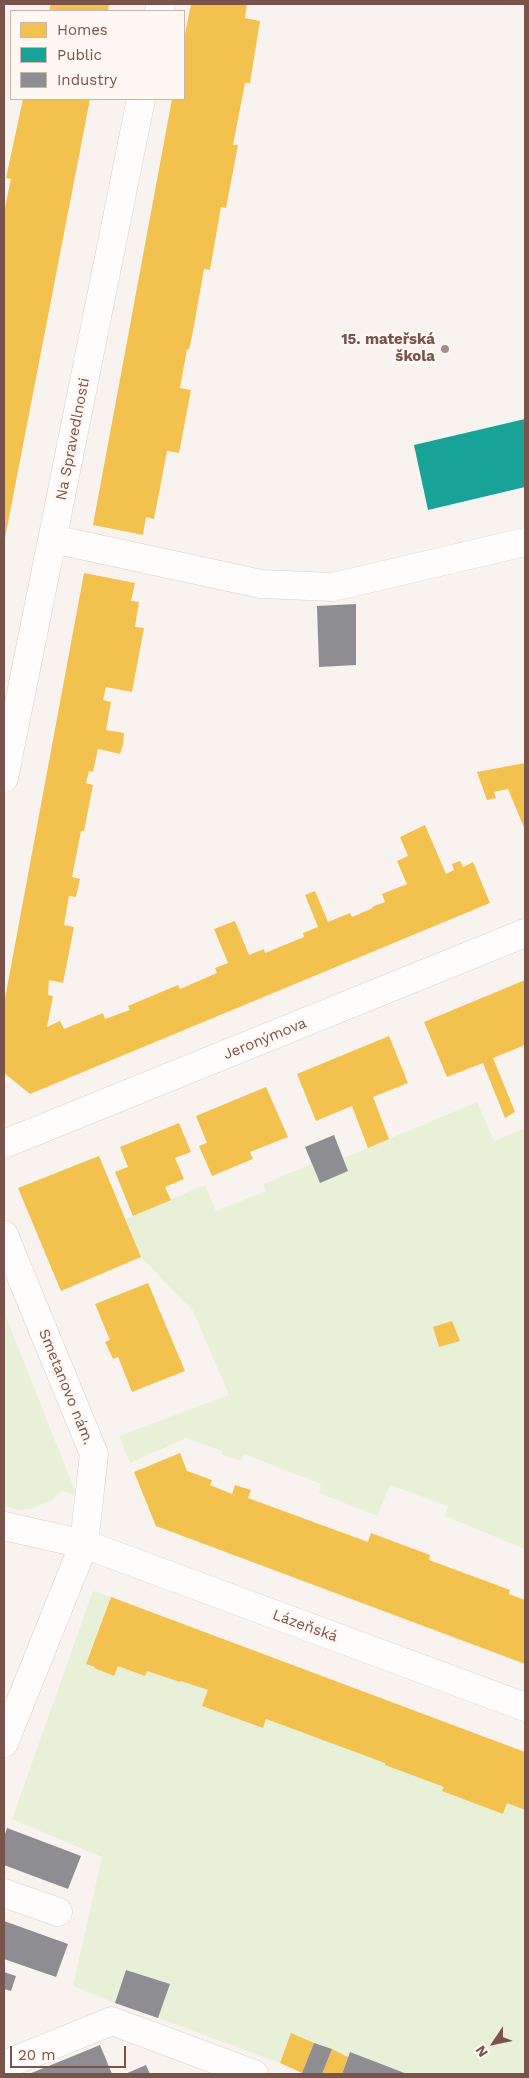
<!DOCTYPE html>
<html>
<head>
<meta charset="utf-8">
<style>
	body { margin:0 }
	#map { position:relative; width:529px; height:2078px; overflow:hidden; background:#f8f3ee; font-family:"Work Sans",sans-serif }
	canvas { display:block }
	.frame { position:absolute; inset:0; border:5px solid #7a544b; pointer-events:none }
	.legend { position:absolute; left:10px; top:10px; width:175px; height:90px; box-sizing:border-box; background:#fff7f1; border:1px solid #cab6af; margin:0; padding:6px 9px; list-style:none; font-size:15px; color:#7a544b }
	.legend li { display:flex; align-items:center; gap:10px; height:25px }
	.legend b { width:25px; border:1px solid #cab6af }
	.north { position:absolute; left:469px; top:2018px; width:50px; height:50px; -webkit-text-stroke:4px #fff7f1; paint-order:stroke; rotate:236deg; font-size:14px; font-weight:700; line-height:20px; text-align:center; color:#7a544b }
	.north::after { content:''; display:block; margin:auto; width:18px; height:22px; background:#7a544b; clip-path:polygon(50% 0,100% 100%,50% 72%,0 100%) }
	.scale { position:absolute; left:10px; top:2046px; width:116px; height:22px; box-sizing:border-box; border:2px solid #7a544b; border-top:0; padding-left:6px; font-size:15px; line-height:18px; white-space:nowrap; color:#7a544b; -webkit-text-stroke:4px #fff7f1; paint-order:stroke }
</style>
</head>
<body>
<div id="map">
<canvas width="529" height="2078"></canvas>
<div class="frame"></div>
<ul class="legend">
<li><b style="height:14px;background:#f2c14e"></b>Homes</li>
<li><b style="height:14px;background:#17a398"></b>Public</li>
<li><b style="height:14px;background:#8d8d92"></b>Industry</li>
</ul>
<div class="north">N</div>
<div class="scale">20 m</div>
</div>
<script>
const g = document.querySelector('canvas').getContext('2d');
g.lineJoin = 'round';
function fillPath(path, color) { g.fillStyle = color; g.fill(path, 'evenodd'); }
const shape = rows => new Path2D(rows.map(r => 'M' + r).join(''));
function strokePath(path, color, width, dash) { g.strokeStyle = color; g.lineWidth = width; g.lineCap = dash ? 'butt' : 'round'; g.setLineDash(dash || []); g.stroke(path); }
function write(font, color, halo, rows, align = 'center') {
  g.font = font + ' "Work Sans",sans-serif'; g.lineWidth = 5; g.setLineDash([]); g.textBaseline = 'middle'; g.strokeStyle = halo; g.fillStyle = color; for (const [text, x, y, turn = 0] of rows) {
    g.save(); g.translate(x, y); g.rotate((+turn || 0) * Math.PI / 180); g.textAlign = isNaN(turn) ? turn : align; if (halo) g.strokeText(text, 0, 0); g.fillText(text, 0, 0); g.restore();
  }
}
const green = shape([
	[477,1102,494,1141,525,1128,525,1549,445,1516,448,1506,390,1485,377,1516,319,1493,321,1484,244,1454,241,1461,222,1455,222,1451,186,1438,130,1463,119,1436,229,1395,193,1311,141,1257,126,1219,205,1185,216,1211,266,1191,263,1184,312,1164,320,1182,348,1171,344,1158],
	[4,1312,77,1496,62,1490,52,1500,30,1509,19,1510,4,1506],
	[93,1591,111,1597,86,1663,95,1669,114,1676,118,1666,147,1671,180,1682,181,1681,208,1690,202,1706,262,1728,266,1719,385,1763,385,1765,444,1787,443,1791,503,1814,507,1803,525,1810,525,2074,407,2074,350,2052,348,2057,292,2034,280,2063,158,2018,170,1984,126,1970,115,2003,73,1986,102,1857,12,1819]
]);
const homes = shape([
	[51,4,109,4,108,11,49,11],
	[191,4,247,4,245,18,260,21,250,83,245,83,233,145,238,145,226,208,221,207,210,270,204,269,193,331,189,350,187,349,180,388,191,390,179,453,167,451,154,519,146,517,143,535,93,525,172,99,184,99,184,39],
	[23,99,90,99,5,538,4,212,11,179,6,178],
	[84,573,135,583,131,601,139,602,135,627,144,628,132,692,106,687,103,700,111,702,106,730,124,733,123,744,120,754,98,749,93,772,89,771,86,783,93,785,84,831,81,831,72,877,80,879,76,897,69,896,64,925,74,927,63,983,49,980,48,995,53,996,47,1027,60,1021,64,1029,103,1013,105,1019,130,1010,128,1006,178,985,180,989,217,973,215,968,228,963,214,929,235,921,249,955,264,949,265,953,304,937,303,933,318,927,305,895,315,891,328,922,350,913,352,917,373,908,372,907,385,902,382,894,407,884,397,861,408,856,400,837,425,825,446,874,454,870,452,864,460,861,463,867,473,862,490,903,30,1094,4,1073,4,1004],
	[525,763,525,830,508,789,494,792,496,798,487,800,477,772],
	[525,980,525,1045,493,1058,515,1112,505,1118,483,1063,447,1077,424,1022],
	[389,1036,408,1083,373,1097,389,1139,368,1148,352,1106,316,1121,297,1074],
	[266,1087,288,1137,250,1152,253,1159,212,1176,199,1146,207,1143,196,1116],
	[179,1123,191,1152,175,1158,184,1179,165,1187,171,1200,133,1216,115,1172,128,1167,120,1147],
	[99,1156,141,1257,61,1291,18,1188],
	[148,1283,185,1371,132,1392,118,1357,113,1359,105,1342,110,1340,95,1304],
	[452,1321,460,1341,439,1347,433,1327],
	[180,1453,187,1471,212,1480,210,1485,232,1494,235,1485,251,1490,248,1498,368,1542,371,1533,430,1555,429,1560,510,1590,509,1594,525,1600,525,1664,156,1526,134,1472],
	[111,1597,525,1752,525,1810,507,1803,503,1814,442,1791,444,1787,385,1765,385,1763,266,1719,263,1728,202,1706,208,1690,181,1681,180,1682,147,1671,145,1676,118,1666,114,1676,94,1668,95,1667,86,1664],
	[291,2033,314,2043,302,2073,280,2063],
	[332,2049,348,2057,342,2074,322,2074]
]);
const public = shape([
	[525,419,525,487,428,510,414,445]
]);
const industry = shape([
	[356,604,356,665,319,667,317,606],
	[334,1135,348,1171,320,1183,305,1147],
	[7,1828,81,1856,68,1889,4,1865,4,1837],
	[4,1921,68,1944,56,1977,4,1959],
	[126,1970,170,1984,158,2018,115,2003],
	[4,1972,16,1976,11,1991,4,1989],
	[314,2043,332,2049,322,2074,302,2073],
	[100,2045,112,2074,29,2074,83,2052],
	[350,2052,407,2074,342,2074],
	[146,2065,150,2074,125,2074]
]);
const minor = shape([
	[159,11,161,4],
	[53,539,261,584,333,587,525,542],
	[4,778,141,99],
	[4,1144,525,933],
	[4,1235,94,1454,84,1544,4,1743],
	[4,1526,84,1544,525,1707],
	[4,1893,58,1912],
	[4,2065,112,2021,254,2074]
]);
const markers = [
	[445,349,5,"#a68c84"]
];
const poiNames = [
	["15. mateřská",435,340],
	["škola",435,357]
];
const streetNames = [
	["Na Spravedlnosti",73,439,-79],
	["Jeronýmova",265,1039,-22],
	["Smetanovo nám.",66,1387,68],
	["Lázeňská",305,1626,20]
];
fillPath(green, '#e8f0d8');
fillPath(homes, '#f2c14e');
fillPath(public, '#17a398');
fillPath(industry, '#8d8d92');
strokePath(minor, '#d8ceca', 29);
strokePath(minor, '#fefdfc', 28);
for (const [x, y, r, color] of markers) { const dot = new Path2D(); dot.arc(x, y, r, 0, 2 * Math.PI); g.fillStyle = color; g.fill(dot); strokePath(dot, '#fff7f1', 2); }
write('bold 15px', '#7a544b', '#fff7f1', poiNames, 'right');
write('15px', '#7a544b', '#fff7f1', streetNames);
</script>
</body>
</html>
